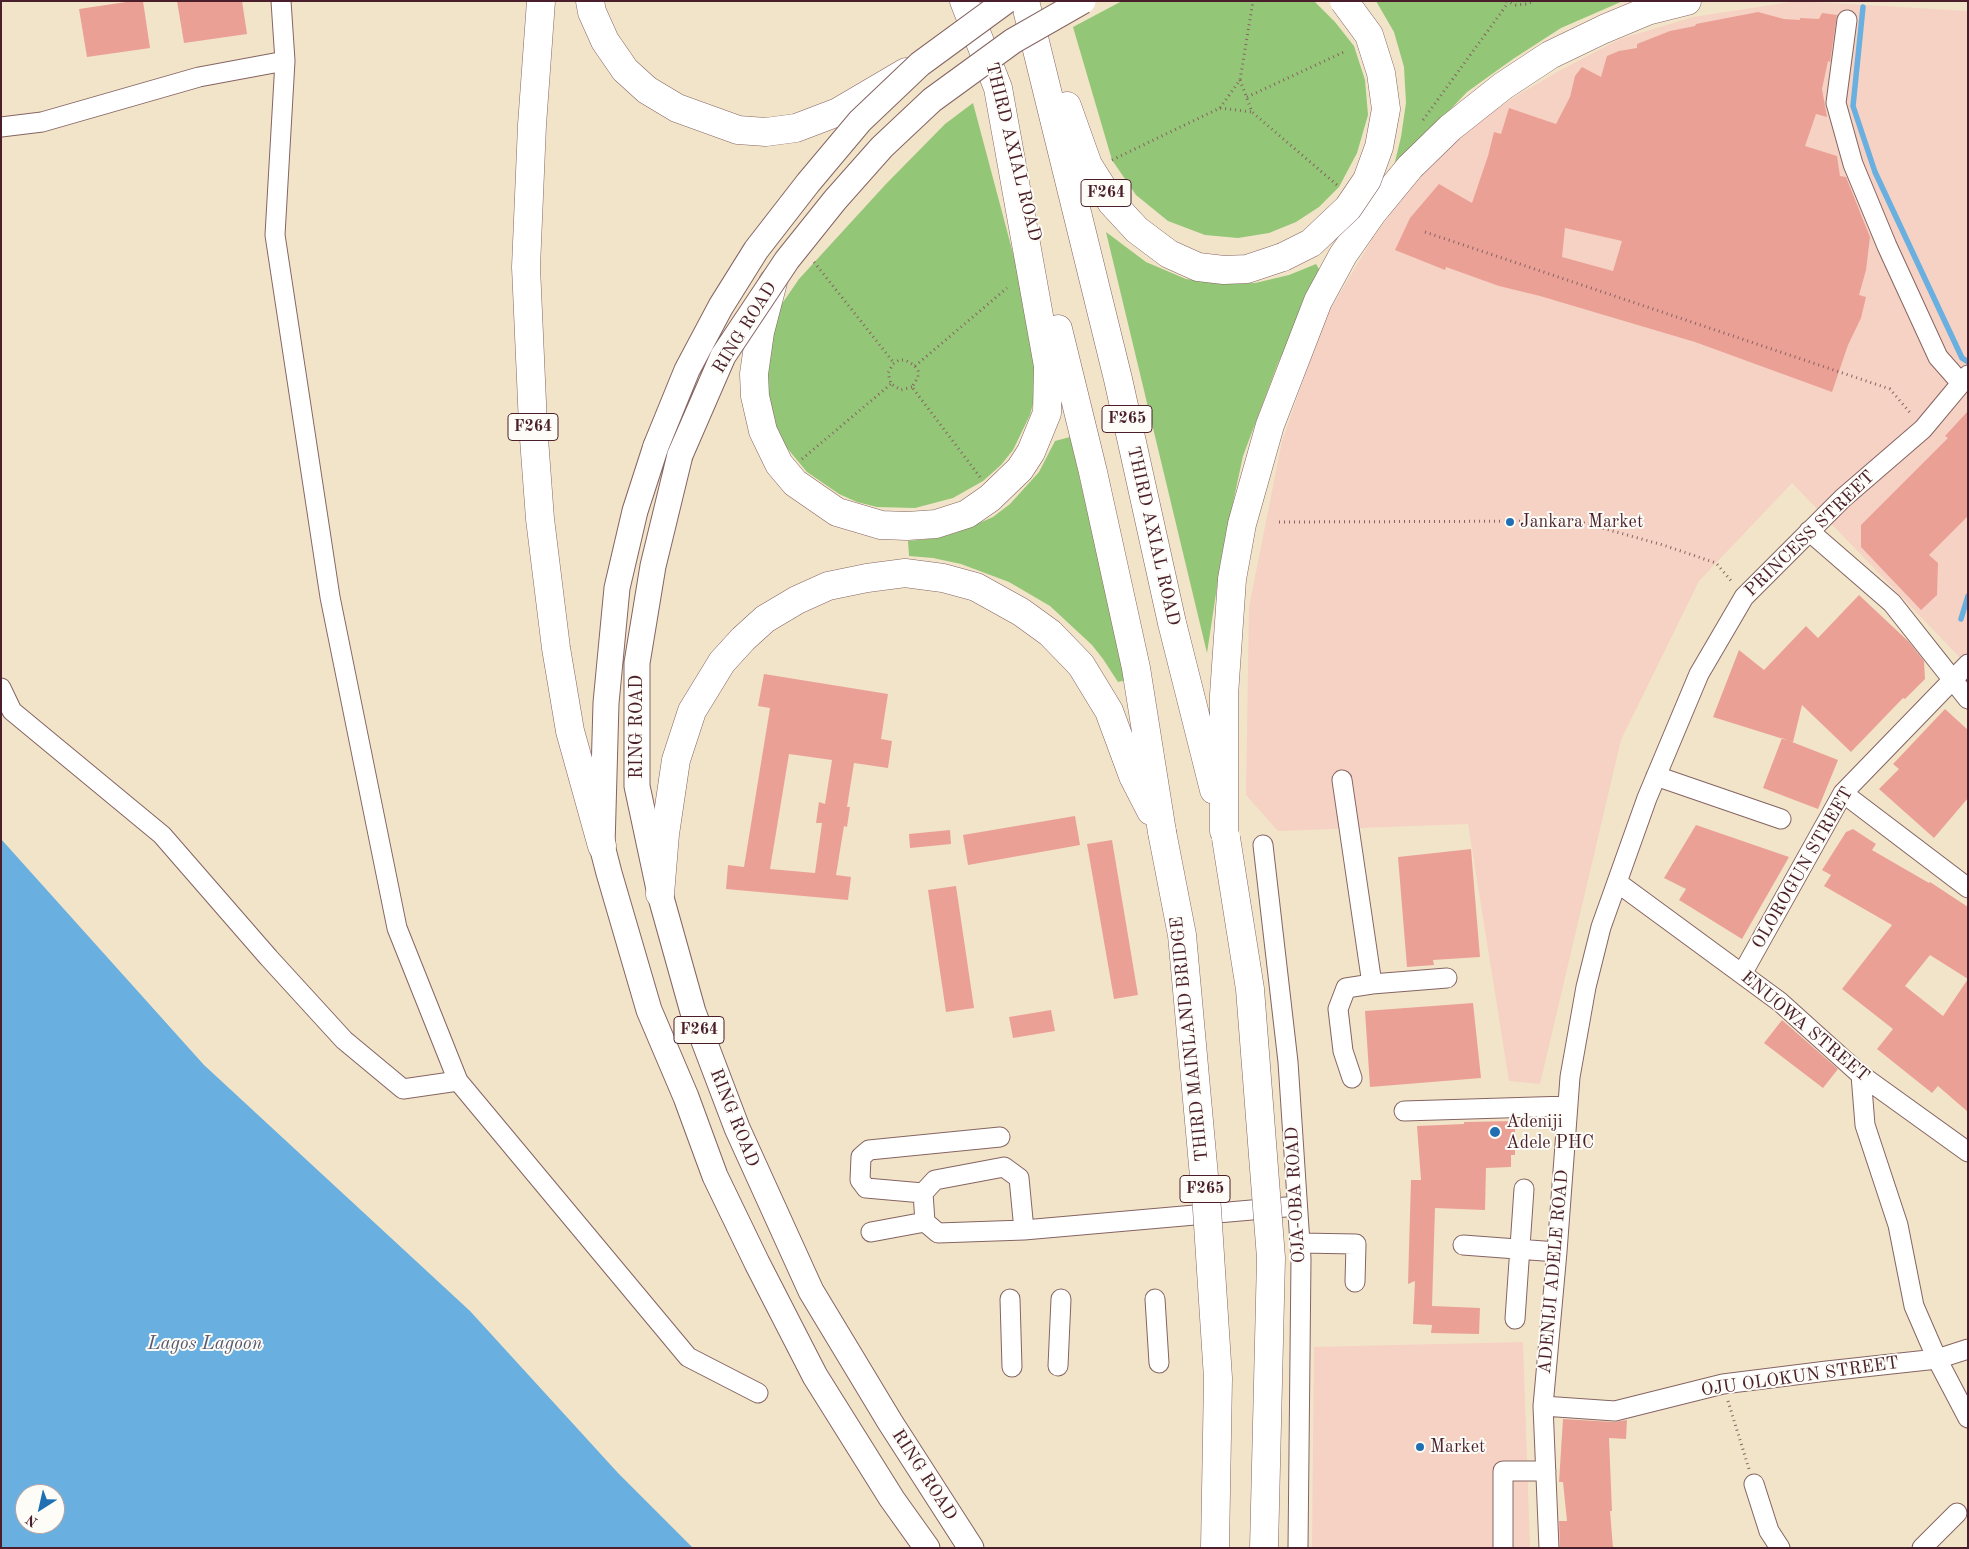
<!DOCTYPE html>
<html>
<head>
<meta charset="utf-8">
<style>
	body { margin:0 }
	#map { position:relative; width:1969px; height:1549px; overflow:hidden; background:#f2e4c9; font-family:"Old Standard TT",serif }
	canvas { display:block }
	.frame { position:absolute; inset:0; border:2px solid #4a1f2b; pointer-events:none }
	.north { position:absolute; left:15px; top:1484px; width:50px; height:50px; box-sizing:border-box; background:#fdfcf7; border:1px solid #b5a4a5; border-radius:50%; rotate:215deg; font-size:14px; font-weight:700; line-height:20px; text-align:center; color:#4a1f2b }
	.north::after { content:''; display:block; margin:auto; width:18px; height:22px; background:#1f6fb2; clip-path:polygon(50% 0,100% 100%,50% 72%,0 100%) }
</style>
</head>
<body>
<div id="map">
<canvas width="1969" height="1549"></canvas>
<div class="frame"></div>
<div class="north">N</div>
</div>
<script>
const g = document.querySelector('canvas').getContext('2d');
g.lineJoin = 'round';
function fillPath(path, color) { g.fillStyle = color; g.fill(path, 'evenodd'); }
const shape = rows => new Path2D(rows.map(r => 'M' + r).join(''));
function strokePath(path, color, width, dash) { g.strokeStyle = color; g.lineWidth = width; g.lineCap = dash ? 'butt' : 'round'; g.setLineDash(dash || []); g.stroke(path); }
function write(font, color, halo, rows, align = 'center') {
  g.font = font + ' "Old Standard TT",serif'; g.lineWidth = 4; g.setLineDash([]); g.textBaseline = 'middle'; g.strokeStyle = halo; g.fillStyle = color; for (const [text, x, y, turn = 0] of rows) {
    g.save(); g.translate(x, y); g.rotate((+turn || 0) * Math.PI / 180); g.textAlign = isNaN(turn) ? turn : align; if (halo) g.strokeText(text, 0, 0); g.fillText(text, 0, 0); g.restore();
  }
}
const built = shape([
	[1797,1,1968,11,1968,666,1792,483,1699,581,1621,740,1540,1084,1509,1081,1468,824,1278,831,1246,795,1249,607,1282,441,1325,318,1373,238,1413,183,1467,129,1516,96,1559,71,1620,39,1693,17],
	[1523,1342,1530,1548,1312,1548,1314,1347]
]);
const green = shape([
	[1122,1,1314,1,1335,22,1354,46,1365,80,1368,115,1357,153,1339,187,1319,207,1296,222,1269,233,1238,238,1205,235,1168,221,1136,195,1112,160,1073,27],
	[1376,1,1623,1,1561,28,1513,59,1467,92,1393,170,1401,137,1406,103,1404,67,1394,32],
	[973,103,1031,321,1036,357,1035,396,1030,415,1013,450,1001,465,983,481,953,498,915,508,877,507,857,502,839,494,807,472,782,442,774,424,764,387,777,311,799,279,886,184,945,124],
	[1106,232,1146,262,1186,279,1225,284,1255,283,1289,275,1316,264,1322,274,1278,363,1243,456,1222,554,1207,653],
	[1070,437,1127,680,1118,682,1103,659,1092,645,1050,606,1009,582,961,564,933,558,909,556,908,541,938,538,958,532,993,517,1010,504,1039,472,1055,441]
]);
const water = shape([
	[1,839,204,1065,470,1311,618,1473,693,1548,1,1548],
	[25,1494,55,1494,55,1524,25,1524]
]);
const stream = shape([
	[1863,7,1853,106,1875,172,1962,358,1968,362],
	[1961,619,1968,596]
]);
const building = shape([
	[133,1,143,1,150,48,87,57,79,9],
	[177,1,242,1,247,34,184,43],
	[1758,12,1784,19,1800,20,1800,18,1819,19,1822,13,1837,15,1830,62,1828,61,1822,89,1827,117,1816,114,1805,146,1837,156,1840,176,1846,177,1870,237,1866,270,1859,295,1866,297,1861,318,1848,345,1832,392,1695,342,1540,296,1499,286,1446,267,1445,270,1395,250,1410,218,1439,184,1472,203,1488,156,1494,132,1501,134,1509,108,1556,124,1570,97,1575,76,1582,67,1601,77,1607,56,1619,51,1637,48,1637,44,1670,31,1695,26,1696,24],
	[1565,228,1622,241,1613,271,1562,257],
	[1968,411,1968,516,1929,555,1938,563,1937,595,1921,610,1861,547,1861,525,1948,438,1945,436],
	[1859,595,1909,642,1924,661,1925,679,1905,699,1903,698,1851,752,1802,705,1793,742,1713,717,1739,650,1764,670,1806,626,1818,638],
	[764,674,888,694,881,739,892,741,888,768,854,763,847,807,850,807,847,827,844,826,836,875,851,877,848,900,726,889,728,865,744,867,770,708,758,706],
	[789,754,832,760,825,804,819,802,816,823,822,823,815,873,770,869],
	[1945,709,1968,730,1968,798,1934,838,1879,789,1899,769,1893,764],
	[1782,738,1838,760,1818,809,1763,788],
	[1075,816,1080,845,968,865,963,835],
	[1696,825,1789,857,1742,939,1679,900,1686,889,1664,878],
	[1853,829,1876,844,1872,850,1929,883,1930,882,1968,907,1968,979,1930,955,1905,986,1943,1016,1968,979,1968,1112,1938,1086,1932,1093,1877,1049,1893,1029,1842,989,1892,925,1824,886,1831,875,1822,870,1846,832],
	[950,830,951,844,910,848,909,834],
	[1112,840,1138,995,1114,999,1087,844],
	[1471,849,1480,957,1433,960,1434,965,1407,967,1398,857],
	[956,886,974,1008,946,1012,928,890],
	[1473,1003,1481,1078,1370,1087,1365,1011],
	[1051,1010,1055,1031,1013,1038,1009,1017],
	[1782,1020,1838,1069,1823,1088,1764,1043],
	[1515,1121,1515,1155,1511,1155,1511,1167,1486,1168,1485,1210,1435,1208,1432,1306,1480,1308,1479,1334,1431,1333,1432,1325,1413,1324,1415,1281,1408,1284,1411,1180,1421,1180,1417,1126,1464,1124,1464,1122],
	[1563,1419,1614,1422,1627,1420,1626,1439,1609,1438,1612,1511,1610,1511,1613,1548,1560,1548,1559,1521,1567,1521,1563,1482,1559,1482]
]);
const path = shape([
	[1506,1,1516,5,1527,4,1533,1],
	[1240,80,1252,112,1337,185],
	[1247,97,1346,51],
	[1220,108,1240,80,1253,1],
	[1423,120,1508,3],
	[1112,160,1220,108,1252,112],
	[1425,232,1890,389,1912,415],
	[814,262,894,363],
	[915,366,1007,288],
	[912,387,901,390,891,384,888,373,893,364,899,360,905,360,914,365,918,371,918,377,912,387,980,477],
	[802,459,891,384],
	[1279,522,1577,521,1663,545,1716,563,1733,583],
	[1728,1401,1749,1469]
]);
const minor = shape([
	[281,1,285,61,275,235,330,597,397,928,458,1081,688,1357,758,1393],
	[1847,20,1836,103,1853,164,1887,246,1938,357,1960,382],
	[1,127,42,122,199,77,285,61],
	[1809,531,1892,603,1968,699],
	[1,688,12,711,162,835,269,958,344,1040,403,1089,458,1081],
	[1656,776,1781,819],
	[1342,780,1372,984,1447,978],
	[1843,793,1968,888],
	[1263,845,1288,1062,1301,1259,1298,1548],
	[1618,883,1780,1002,1861,1075,1968,1152],
	[1742,974,1843,793,1968,664],
	[1861,1075,1865,1125,1898,1225,1914,1306,1937,1359,1968,1418],
	[1352,1078,1343,1051,1338,1009,1346,988,1372,984],
	[1404,1111,1568,1106],
	[923,1193,866,1188,860,1180,861,1157,869,1150,1000,1137],
	[1024,1230,1019,1178,1004,1167,935,1180,923,1193,925,1222,938,1233,1024,1230,1297,1206],
	[871,1232,925,1222],
	[1300,1243,1356,1244,1355,1282],
	[1463,1245,1557,1252],
	[1010,1299,1012,1367],
	[1155,1299,1159,1363],
	[1515,1319,1524,1189],
	[1058,1366,1061,1299],
	[1543,1406,1615,1411,1723,1384,1827,1371,1937,1359,1968,1349],
	[1754,1484,1769,1531,1780,1548],
	[1503,1548,1503,1471,1546,1471],
	[1549,1548,1543,1406,1557,1252,1570,1077,1586,987,1601,927,1647,798,1699,674,1744,597,1843,498,1923,429,1968,375],
	[1922,1548,1957,1513]
]);
const major = shape([
	[656,446,635,511,617,588,606,703,602,846,609,873,649,1010,686,1097,715,1176,757,1263,815,1376,892,1499,927,1548],
	[680,455,653,566,637,663,637,786,660,894,693,1012,737,1128,811,1291,890,1422,971,1548]
]);
const highway = shape([
	[541,1,532,125,526,267,533,425,540,519,556,648,570,731,602,846],
	[590,1,592,12,605,41,625,70,647,90,677,108,738,130,766,132,796,128,838,112,906,72],
	[1025,1,1118,379,1172,623,1214,790],
	[1067,106,1088,165,1112,203,1137,230,1169,254,1198,267,1224,270,1247,269,1283,257],
	[773,282,760,332,754,374,755,396,763,431,779,464,795,483,837,512,881,525,907,526,936,524,967,514,990,498,1020,469,1031,452,1047,413,1048,366,998,88,964,1],
	[1058,329,1093,472,1136,668,1162,832],
	[1224,831,1224,695,1232,579,1242,524,1270,425,1318,301,1343,255,1373,212,1410,167,1450,128,1503,86,1550,55,1604,29,1647,11,1687,1],
	[660,894,665,834,676,760,692,711,722,662,743,639,765,619,797,600,828,586,867,578,905,573,943,578,976,587,1021,612,1050,633,1081,665,1109,711,1133,776,1151,811]
]);
const majorBridge = shape([
	[656,446,687,370,721,306,756,250,808,183,860,121,920,64,1006,1],
	[680,455,723,356,787,260,835,200,882,147,932,100,1013,41,1083,1]
]);
const highwayBridge = shape([
	[1283,257,1311,243,1348,208,1367,180,1379,147,1386,109,1381,73,1369,35,1344,1],
	[1162,832,1182,935,1207,1209,1218,1378,1215,1548],
	[1226,838,1250,989,1271,1258,1264,1548]
]);
const markers = [
	[1510,522,5,"#1f6fb2"],
	[1495,1132,6,"#1f6fb2"],
	[1420,1447,5,"#1f6fb2"]
];
const shields = [
	[1106,193,50],
	[1127,419,50],
	[533,427,50],
	[699,1030,50],
	[1205,1189,50]
];
const shieldNames = [
	["F264",1106,193],
	["F265",1127,419],
	["F264",533,427],
	["F264",699,1030],
	["F265",1205,1189]
];
const streetNames = [
	["THIRD AXIAL ROAD",1013,152,76],
	["RING ROAD",745,328,-58],
	["PRINCESS STREET",1810,534,-44],
	["THIRD AXIAL ROAD",1153,536,77],
	["RING ROAD",637,727,-90],
	["OLOROGUN STREET",1803,868,-60],
	["ENUOWA STREET",1805,1027,40],
	["THIRD MAINLAND BRIDGE",1190,1039,-96],
	["RING ROAD",734,1118,68],
	["OJA-OBA ROAD",1296,1195,-93],
	["ADENIJI ADELE ROAD",1554,1272,-85],
	["OJU OLOKUN STREET",1800,1377,-8],
	["RING ROAD",924,1475,57]
];
const poiNames = [
	["Jankara Market",1520,522],
	["Adeniji",1506,1122],
	["Adele PHC",1506,1143],
	["Market",1430,1447]
];
const waterNames = [
	["Lagos Lagoon",205,1344]
];
fillPath(built, '#f6d2c4');
fillPath(green, '#94c677');
fillPath(water, '#69afdf');
strokePath(stream, '#69afdf', 5.5);
fillPath(building, '#eba096');
strokePath(minor, '#856462', 21);
strokePath(major, '#856462', 27);
strokePath(highway, '#856462', 29);
strokePath(path, '#856462', 3, [1, 4]);
strokePath(minor, '#fff', 19);
strokePath(major, '#fff', 25);
strokePath(highway, '#fff', 28);
strokePath(majorBridge, '#856462', 27, []);
strokePath(highwayBridge, '#856462', 29, []);
strokePath(majorBridge, '#fff', 25);
strokePath(highwayBridge, '#fff', 28);
for (const [x, y, r, color] of markers) { const dot = new Path2D(); dot.arc(x, y, r, 0, 2 * Math.PI); g.fillStyle = color; g.fill(dot); strokePath(dot, '#fdfcf7', 2); }
for (const [x, y, w] of shields) { const box = new Path2D(); box.roundRect(x - w / 2, y - 13.5, w, 27, 4); g.fillStyle = '#fdfcf7'; g.fill(box); strokePath(box, '#4a1f2b', 1); }
write('bold 16px', '#4a1f2b', null, shieldNames);
write('18px', '#4a1f2b', '#fdfcf7', streetNames);
write('18px', '#4a1f2b', '#fdfcf7', poiNames, 'left');
write('italic 19px', '#565973', '#fdfcf7', waterNames);
</script>
</body>
</html>
